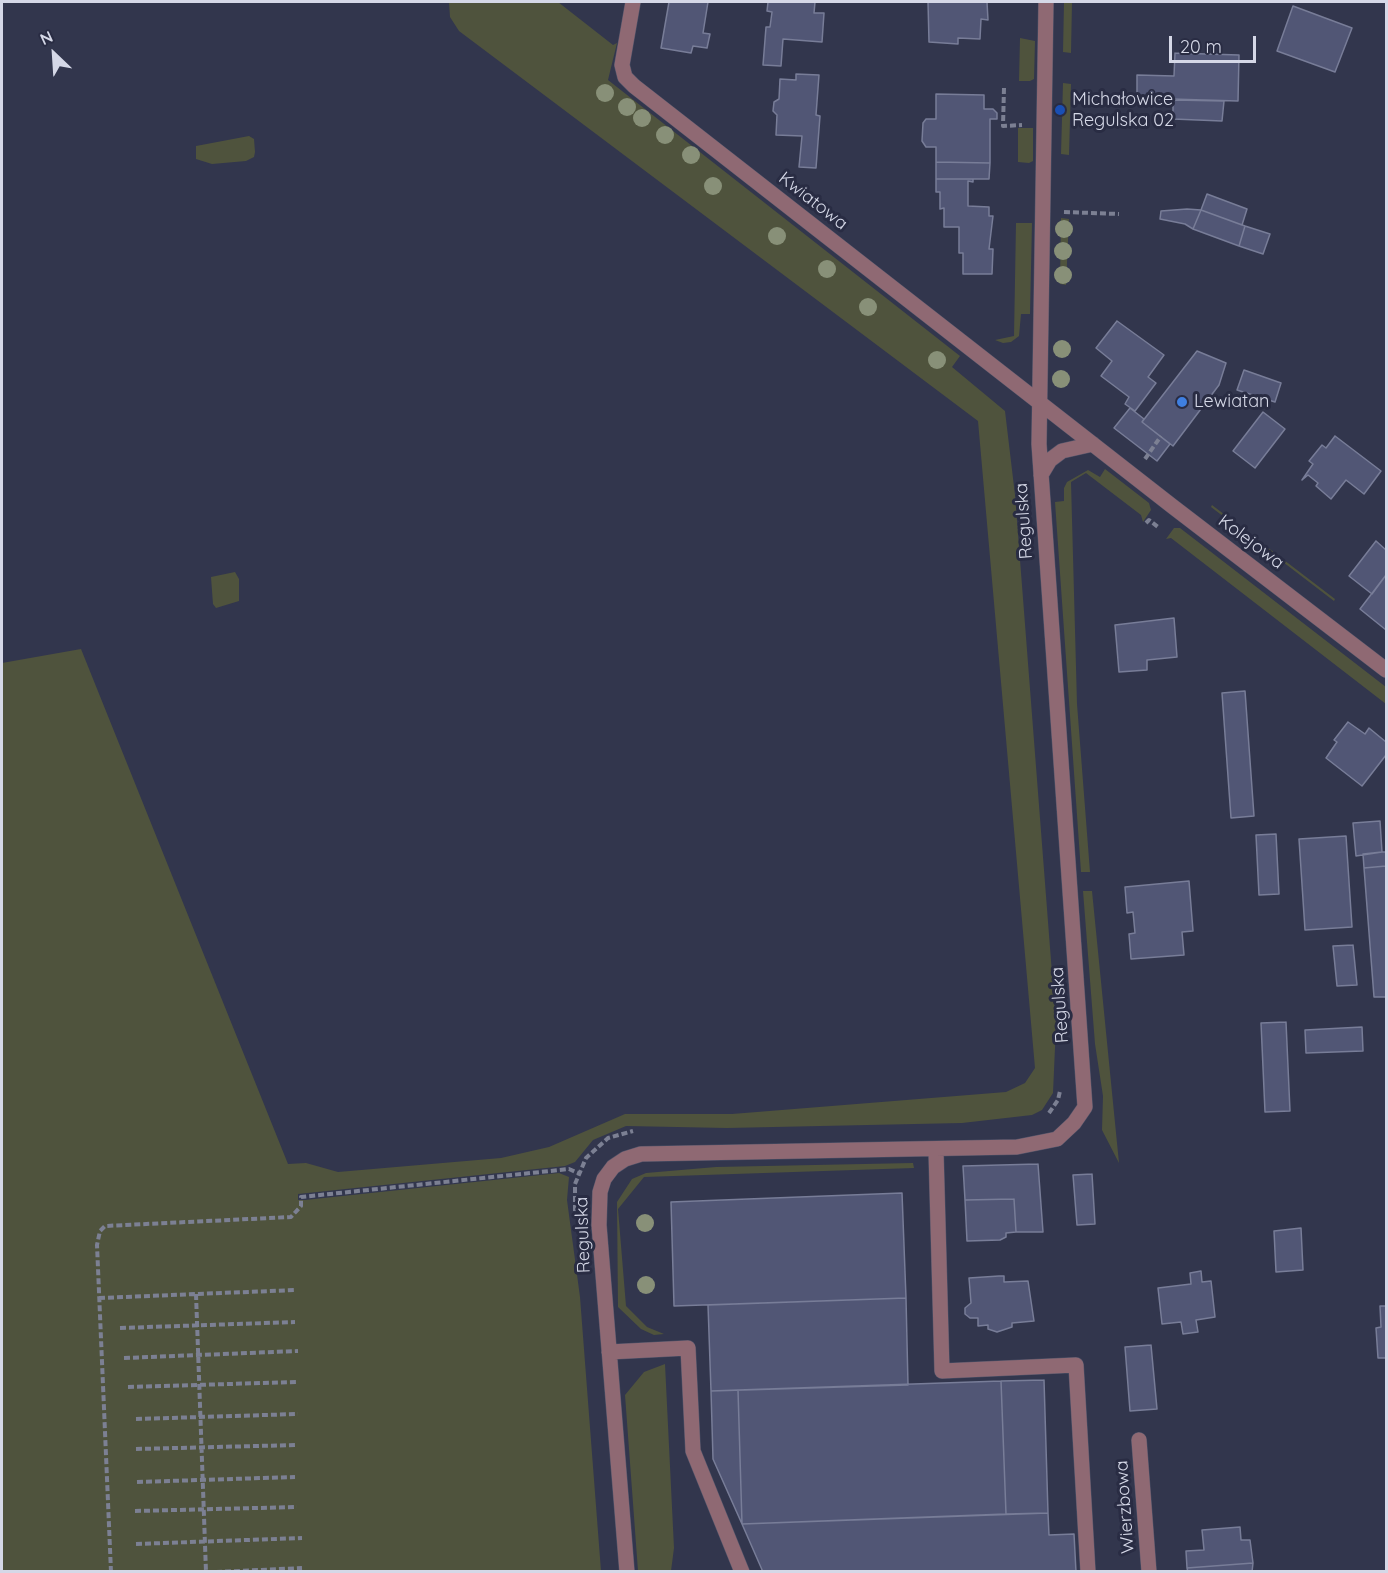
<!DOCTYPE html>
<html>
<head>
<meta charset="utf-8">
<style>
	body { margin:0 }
	#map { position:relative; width:1388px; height:1573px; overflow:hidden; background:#32364d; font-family:Quicksand,sans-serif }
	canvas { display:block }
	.frame { position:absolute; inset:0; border:3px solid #d5d8e7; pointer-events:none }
	.north { position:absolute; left:24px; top:24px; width:60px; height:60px; -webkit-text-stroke:4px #292c43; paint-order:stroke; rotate:335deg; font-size:16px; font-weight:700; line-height:24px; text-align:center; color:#d5d8e7 }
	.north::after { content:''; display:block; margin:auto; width:21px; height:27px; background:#d5d8e7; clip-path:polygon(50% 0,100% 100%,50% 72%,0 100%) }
	.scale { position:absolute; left:1169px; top:36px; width:87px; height:27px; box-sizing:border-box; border:3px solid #d5d8e7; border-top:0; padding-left:8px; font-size:18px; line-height:21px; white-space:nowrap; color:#d5d8e7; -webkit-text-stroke:4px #292c43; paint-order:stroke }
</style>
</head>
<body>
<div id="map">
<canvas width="1388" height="1573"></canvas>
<div class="frame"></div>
<div class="north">N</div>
<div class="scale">20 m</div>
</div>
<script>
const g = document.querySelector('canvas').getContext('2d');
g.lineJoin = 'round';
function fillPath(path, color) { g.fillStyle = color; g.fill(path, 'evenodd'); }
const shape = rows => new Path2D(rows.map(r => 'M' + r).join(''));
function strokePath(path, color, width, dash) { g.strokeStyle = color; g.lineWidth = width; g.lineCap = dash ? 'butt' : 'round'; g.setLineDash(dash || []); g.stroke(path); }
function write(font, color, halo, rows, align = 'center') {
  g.font = font + ' Quicksand,sans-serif'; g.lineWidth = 6; g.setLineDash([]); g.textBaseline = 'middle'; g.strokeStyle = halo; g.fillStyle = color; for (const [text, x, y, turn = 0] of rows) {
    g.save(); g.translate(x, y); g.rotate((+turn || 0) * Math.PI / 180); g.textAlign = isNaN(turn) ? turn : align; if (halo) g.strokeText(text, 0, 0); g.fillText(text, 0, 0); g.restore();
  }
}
const green = shape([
	[449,2,558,2,613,45,617,43,608,80,960,356,952,367,1005,411,1015,495,1056,1025,1053,1093,1042,1110,1032,1115,962,1123,727,1128,626,1126,593,1140,575,1162,565,1166,298,1194,298,1200,305,1200,559,1173,569,1177,567,1200,580,1297,601,1571,2,1571,2,663,81,649,288,1164,306,1163,338,1172,501,1158,549,1147,625,1114,732,1114,1006,1092,1025,1083,1035,1068,978,421,459,31,450,17],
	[1064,2,1072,2,1071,53,1063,52],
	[1020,38,1035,41,1034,79,1030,81,1019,81],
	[1063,83,1071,84,1069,155,1061,154],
	[1018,128,1033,128,1033,161,1029,163,1018,162],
	[249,136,254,139,255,152,254,157,246,161,212,164,196,159,196,146],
	[1061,218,1069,219,1066,285,1060,284],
	[1016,223,1032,223,1030,314,1021,314,1019,336,1011,342,1003,343,995,340,1014,336],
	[1105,469,1149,503,1151,510,1143,522,1141,515,1086,473,1071,482,1077,704,1090,872,1081,872,1055,502,1064,501,1064,488,1067,482,1088,470,1100,477],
	[1212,505,1335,599,1334,601,1211,507],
	[1174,528,1180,528,1386,687,1386,704,1171,538,1166,539],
	[235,572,239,579,239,601,216,608,213,604,211,577],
	[1083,891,1092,891,1119,1163,1102,1130,1103,1096,1095,1044],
	[913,1163,914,1168,644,1177,618,1209,626,1306,647,1327,664,1334,654,1335,641,1329,618,1307,617,1202,632,1179,646,1173,716,1167],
	[665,1364,674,1548,671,1571,638,1571,625,1395,644,1372]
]);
const building = shape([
	[669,2,708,2,703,33,710,34,707,48,693,46,691,53,661,48,669,2],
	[768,2,815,2,814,13,824,13,822,42,783,39,781,66,763,65,766,27,770,27,772,12,767,11,768,2],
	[928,2,987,2,988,20,981,19,980,39,958,38,958,44,929,42,928,2],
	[1293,6,1352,28,1335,72,1277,51,1293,6],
	[1175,53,1239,55,1238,101,1137,98,1137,75,1174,76,1175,53],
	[796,74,819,75,816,115,820,116,816,168,799,167,802,136,776,135,777,115,773,111,774,102,779,99,780,79,796,80,796,74],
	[936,94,984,95,984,109,993,109,997,113,997,119,990,119,990,163,936,162,936,147,926,147,922,141,923,123,926,119,936,119,936,94],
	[1173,100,1224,101,1222,121,1173,119,1173,100],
	[936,162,990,163,989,179,936,179,936,162],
	[936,179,973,179,973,182,968,181,968,206,989,207,989,216,993,216,989,249,993,249,992,274,963,274,963,253,959,253,959,227,944,227,944,208,940,209,940,192,936,192,936,179],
	[1207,194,1247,209,1242,225,1201,210,1207,194],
	[1187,209,1201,210,1193,229,1185,224,1160,219,1161,211,1187,209],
	[1201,210,1245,226,1239,246,1193,229,1201,210],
	[1245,226,1270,234,1263,254,1239,246,1245,226],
	[1117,321,1164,355,1148,377,1156,383,1135,411,1125,404,1129,397,1101,376,1112,361,1096,348,1117,321],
	[1197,351,1226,363,1219,385,1173,446,1142,422,1197,351],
	[1244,370,1281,383,1275,402,1237,390,1244,370],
	[1130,408,1144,419,1142,422,1170,444,1157,461,1114,428,1130,408],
	[1263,412,1285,429,1255,468,1233,451,1263,412],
	[1335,436,1381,471,1364,494,1346,480,1331,499,1316,486,1318,483,1308,475,1302,480,1313,464,1309,461,1322,445,1326,448,1335,436],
	[1376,541,1386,550,1386,575,1372,594,1349,576,1376,541],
	[1386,575,1386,630,1360,609,1386,575],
	[1174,618,1177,657,1147,660,1147,670,1119,672,1115,625,1174,618],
	[1245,691,1254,816,1231,818,1222,693,1245,691],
	[1348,722,1365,734,1369,728,1386,742,1386,755,1362,786,1326,758,1337,742,1334,740,1348,722],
	[1380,821,1382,852,1356,856,1353,823,1380,821],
	[1276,834,1279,894,1259,895,1256,835,1276,834],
	[1346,836,1352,927,1305,930,1299,839,1346,836],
	[1382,852,1386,852,1386,866,1364,868,1363,854,1382,852],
	[1386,866,1386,997,1374,997,1364,868,1386,866],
	[1189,881,1193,931,1182,932,1184,955,1131,959,1129,934,1135,933,1133,912,1127,913,1125,887,1189,881],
	[1353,945,1357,985,1337,986,1333,946,1353,945],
	[1286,1022,1290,1111,1265,1112,1261,1023,1286,1022],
	[1362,1027,1363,1051,1306,1053,1305,1030,1362,1027],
	[1038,1164,1043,1232,1016,1232,1014,1199,965,1200,963,1166,1038,1164],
	[1092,1174,1095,1224,1077,1225,1073,1175,1092,1174],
	[902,1193,906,1298,674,1306,671,1202,902,1193],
	[1014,1199,1016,1232,1006,1233,1006,1237,1000,1240,967,1241,965,1200,1014,1199],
	[1301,1228,1303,1270,1276,1272,1274,1231,1301,1228],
	[1201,1271,1202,1282,1211,1281,1215,1317,1196,1320,1198,1332,1183,1334,1181,1322,1162,1324,1158,1288,1191,1284,1190,1273,1201,1271],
	[999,1276,1004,1276,1004,1282,1028,1281,1034,1321,1012,1323,1012,1327,997,1332,988,1329,988,1325,978,1326,978,1318,970,1318,965,1314,965,1308,971,1303,969,1278,999,1276],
	[906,1298,908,1385,711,1391,708,1305,906,1298],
	[1380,1306,1386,1306,1386,1358,1378,1358,1376,1328,1381,1327,1380,1306],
	[1151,1345,1157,1409,1130,1411,1125,1347,1151,1345],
	[1044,1380,1048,1513,1006,1514,1001,1381,1044,1380],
	[1001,1381,1006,1514,742,1524,738,1390,1001,1381],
	[738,1390,742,1524,713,1459,711,1391,738,1390],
	[1048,1513,1049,1535,1074,1534,1076,1572,763,1572,742,1524,1048,1513],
	[1240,1527,1241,1540,1250,1540,1253,1563,1187,1568,1186,1551,1204,1550,1202,1530,1240,1527],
	[1253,1563,1252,1572,1188,1572,1187,1568,1253,1563]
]);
const path = shape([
	[1004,88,1003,126,1022,125],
	[1064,212,1119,214],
	[1145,459,1161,436],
	[1146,523,1149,520,1158,527],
	[1049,1113,1058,1100,1060,1091],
	[575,1211,575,1184,586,1158,608,1138,633,1131],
	[196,1294,206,1572],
	[99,1298,295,1290],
	[120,1328,295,1322],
	[124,1358,298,1351],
	[128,1387,296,1382],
	[136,1419,298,1414],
	[136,1449,297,1445],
	[137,1482,295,1477],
	[135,1511,297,1507],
	[136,1544,302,1538],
	[111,1572,97,1245,100,1231,105,1226,291,1217,301,1206,301,1197,569,1169,578,1173],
	[216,1572,302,1568]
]);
const minor = shape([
	[633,2,622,65,625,77,634,86,1172,506,1386,670],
	[1041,475,1050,460,1062,451,1093,444],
	[936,1151,942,1371,1076,1365,1088,1572],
	[609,1352,688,1348,693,1451,742,1572],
	[1139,1440,1149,1572],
	[627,1572,599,1225,600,1192,604,1179,613,1167,625,1159,641,1154,1017,1147,1057,1139,1074,1123,1085,1107,1039,444,1046,2]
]);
const trees = [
	[605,93],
	[627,107],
	[642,118],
	[665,135],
	[691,155],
	[713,186],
	[1064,229],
	[777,236],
	[1063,251],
	[827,269],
	[1063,275],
	[868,307],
	[1062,349],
	[937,360],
	[1061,379],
	[645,1223],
	[646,1285]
];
const markers = [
	[1060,110,6,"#1a4fb4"],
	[1182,402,6,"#3f7fe0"]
];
const poiNames = [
	["Michałowice",1072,100],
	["Regulska 02",1072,121],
	["Lewiatan",1194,402]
];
const streetNames = [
	["Kwiatowa",813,201,38],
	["Regulska",1024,521,-94],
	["Kolejowa",1251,542,37],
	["Regulska",1060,1005,-94],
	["Regulska",583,1235,-92],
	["Wierzbowa",1125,1507,-94]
];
fillPath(green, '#4f533d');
fillPath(building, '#515675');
strokePath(building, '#787d98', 1.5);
strokePath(minor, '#4f5369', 16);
strokePath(path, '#7c8093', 4, [6, 3]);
strokePath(minor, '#8f6973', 15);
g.fillStyle = '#889078';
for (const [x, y] of trees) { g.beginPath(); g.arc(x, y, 9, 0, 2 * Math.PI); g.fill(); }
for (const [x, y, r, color] of markers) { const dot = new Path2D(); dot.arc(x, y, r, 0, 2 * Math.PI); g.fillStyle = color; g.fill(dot); strokePath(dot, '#292c43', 2); }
write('18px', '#d5d8e7', '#292c43', poiNames, 'left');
write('18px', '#d5d8e7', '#292c43', streetNames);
</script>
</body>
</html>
